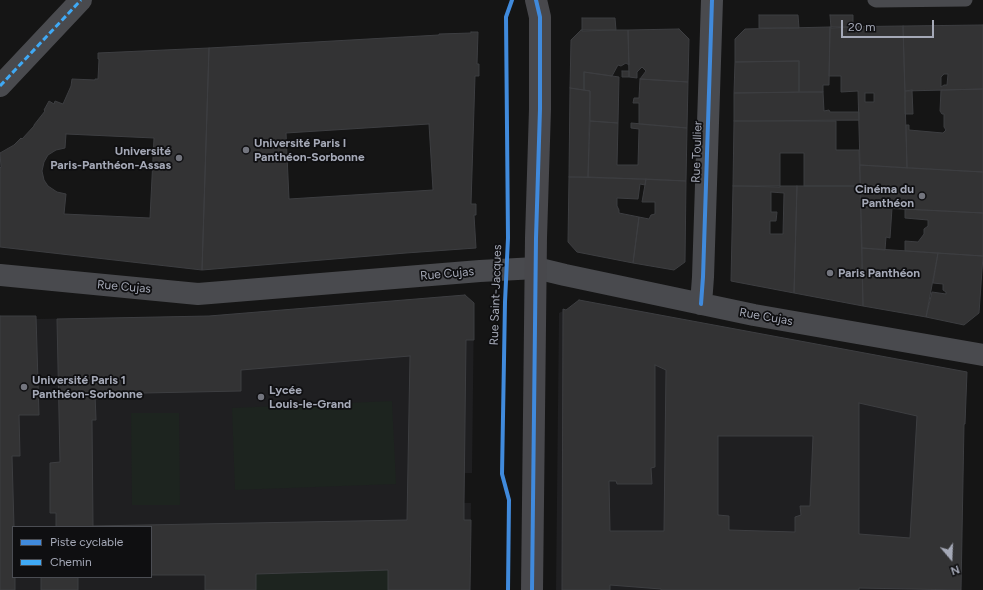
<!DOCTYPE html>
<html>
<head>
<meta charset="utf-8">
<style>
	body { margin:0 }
	#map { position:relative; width:983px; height:590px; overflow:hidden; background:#151515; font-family:Figtree,sans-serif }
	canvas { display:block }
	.legend { position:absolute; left:12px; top:526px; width:140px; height:52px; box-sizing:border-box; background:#0f0f11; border:1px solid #4b4d53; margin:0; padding:5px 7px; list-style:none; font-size:12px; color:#a5a9b7 }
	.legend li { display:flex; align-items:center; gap:8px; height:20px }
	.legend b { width:20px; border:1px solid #4b4d53 }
	.north { position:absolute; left:931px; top:538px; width:40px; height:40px; -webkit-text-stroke:3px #0f0f11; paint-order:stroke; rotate:161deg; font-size:11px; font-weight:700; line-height:16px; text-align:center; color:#a5a9b7 }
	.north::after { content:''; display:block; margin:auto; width:14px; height:18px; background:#a5a9b7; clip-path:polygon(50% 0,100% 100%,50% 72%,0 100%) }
	.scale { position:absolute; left:841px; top:20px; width:93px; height:18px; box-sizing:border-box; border:2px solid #a5a9b7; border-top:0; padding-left:5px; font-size:12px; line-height:14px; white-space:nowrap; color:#a5a9b7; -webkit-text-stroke:3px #0f0f11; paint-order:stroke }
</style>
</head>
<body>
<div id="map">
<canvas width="983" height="590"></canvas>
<ul class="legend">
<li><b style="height:5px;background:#408adc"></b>Piste cyclable</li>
<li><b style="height:5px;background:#3fa9f5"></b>Chemin</li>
</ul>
<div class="north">N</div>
<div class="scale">20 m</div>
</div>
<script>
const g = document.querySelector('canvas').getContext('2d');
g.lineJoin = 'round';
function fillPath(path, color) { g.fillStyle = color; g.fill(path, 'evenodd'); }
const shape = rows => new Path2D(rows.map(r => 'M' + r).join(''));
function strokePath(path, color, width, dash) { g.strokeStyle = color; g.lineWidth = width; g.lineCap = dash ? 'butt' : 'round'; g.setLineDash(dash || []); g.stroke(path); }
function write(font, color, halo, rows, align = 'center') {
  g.font = font + ' Figtree,sans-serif'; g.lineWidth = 3.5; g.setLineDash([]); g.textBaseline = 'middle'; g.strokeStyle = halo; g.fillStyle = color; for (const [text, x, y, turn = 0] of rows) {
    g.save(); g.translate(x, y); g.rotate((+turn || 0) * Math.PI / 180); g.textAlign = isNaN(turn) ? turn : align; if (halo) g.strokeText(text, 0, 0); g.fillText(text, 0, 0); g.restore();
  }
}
const built = shape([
	[465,295,474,303,472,473,465,473,464,503,471,503,470,590,0,590,0,316,36,316,36,319,209,316],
	[13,527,151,527,151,577,13,577],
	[579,300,967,372,965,424,964,425,961,590,556,590,559,313,563,311,563,309,567,310]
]);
const green = shape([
	[392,401,396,484,235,490,232,408],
	[131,413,179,413,180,505,132,505],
	[388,570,388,590,256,590,256,574]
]);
const building = shape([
	[759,15,798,15,799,28,759,28,759,15],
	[830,15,853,15,853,27,831,28,830,15],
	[582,18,615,18,616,30,582,31,582,18],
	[983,25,983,89,905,91,903,26,983,25],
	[944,74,948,74,947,85,944,85,941,87,941,77,944,74],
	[903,26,907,168,860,165,858,91,841,92,841,76,829,76,830,27,903,26],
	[865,93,874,93,874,102,865,102,865,93],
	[830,27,829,85,823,85,823,92,799,92,799,61,735,62,735,39,745,29,830,27],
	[679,29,689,39,688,82,640,79,646,71,642,67,637,72,637,78,629,77,628,30,679,29],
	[581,30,628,30,629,65,626,63,621,66,618,65,612,76,584,72,584,90,570,88,571,40,581,30],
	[471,32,478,32,477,64,479,64,479,76,475,76,471,204,476,204,476,215,474,215,476,248,406,253,202,270,209,48,439,35,439,34,471,33,471,32],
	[429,124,433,190,289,199,286,133,429,124],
	[209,48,202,270,0,247,0,168,1,167,0,153,14,145,21,138,22,139,34,126,34,125,45,111,44,110,49,101,54,104,55,101,63,104,71,86,72,79,95,80,95,79,98,79,99,59,98,59,98,53,209,48],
	[66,134,154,138,150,218,64,214,66,194,57,192,48,186,44,180,42,171,44,162,48,155,56,150,65,148,66,134],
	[799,61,799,92,734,93,735,62,799,61],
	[622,71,629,71,629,77,622,77,622,71],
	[584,72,619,77,618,123,590,121,590,91,584,90,584,72],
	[640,79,688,82,687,128,639,124,639,103,633,103,634,98,639,98,640,79],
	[570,88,590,91,588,177,569,177,570,88],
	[983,89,983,172,907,168,906,125,909,125,909,130,943,133,946,130,944,127,944,114,942,114,940,111,941,90,983,89],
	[912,90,913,114,905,114,905,91,912,90],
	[823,92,824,111,829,110,830,112,859,112,859,120,734,121,734,93,823,92],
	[590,121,618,123,617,165,638,165,639,129,631,128,631,123,687,128,686,181,588,177,590,121],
	[734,121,836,121,836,150,859,150,860,186,804,186,804,153,780,153,780,187,733,186,734,121],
	[860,165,983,172,983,213,861,207,860,165],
	[569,177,646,179,645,185,640,184,638,199,617,198,617,206,619,210,619,213,639,217,633,263,577,252,568,242,569,177],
	[646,179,686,181,685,262,674,270,633,263,639,217,649,219,651,215,655,214,655,202,642,202,646,179],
	[733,186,797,186,794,293,731,281,733,186],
	[771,192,784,193,783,234,770,234,770,221,776,221,777,212,771,212,771,192],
	[797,186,860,186,863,306,794,293,797,186],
	[861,207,892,208,890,238,886,237,885,250,862,248,861,207],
	[905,209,983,213,983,256,905,251,905,241,918,242,924,234,924,229,928,226,928,220,905,218,905,209],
	[862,248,938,253,926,317,863,306,862,248],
	[938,253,983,256,979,313,964,325,926,317,932,292,946,294,946,292,943,290,943,284,933,283,938,253],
	[465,295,474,303,474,340,466,340,464,503,464,520,471,520,471,523,470,590,388,590,388,570,256,574,256,590,205,590,205,575,151,575,151,527,56,527,56,513,50,513,50,463,60,462,57,319,209,316,465,295],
	[410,356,407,520,93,526,92,420,96,420,95,394,241,391,241,370,410,356],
	[579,300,967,372,965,424,964,424,961,590,859,588,859,590,661,590,661,589,610,585,610,590,562,590,563,309,566,310,579,300],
	[655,365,666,370,664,531,610,531,609,481,616,481,617,484,652,484,651,468,655,467,655,365],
	[859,403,917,416,910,538,859,534,859,403],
	[718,436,813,436,810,506,800,506,801,515,795,517,795,532,729,530,729,516,718,515,718,436],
	[0,316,36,316,39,415,19,415,20,456,12,456,14,527,13,577,15,577,15,590,0,590,0,316],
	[41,577,78,577,78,590,41,590,41,577]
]);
const service = shape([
	[874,0,876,1,966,0]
]);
const minor = shape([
	[0,86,81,0],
	[0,275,198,294,480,271,536,268,565,275,754,315,983,355],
	[701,304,703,277,712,0]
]);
const secondary = shape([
	[532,590,536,238,540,109,540,17,536,0]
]);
const quiet = shape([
	[0,86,81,0]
]);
const cycleway = shape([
	[701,304,703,277,712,0],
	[508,590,509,500,502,474,505,302,508,238,506,17,512,0],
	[532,590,536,238,540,109,540,17,536,0]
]);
const markers = [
	[246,150,4,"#73757e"],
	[179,158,4,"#73757e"],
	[922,196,4,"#73757e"],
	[830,273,4,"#73757e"],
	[24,387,4,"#73757e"],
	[261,397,4,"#73757e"]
];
const poiNames = [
	["Université Paris I",254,143],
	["Panthéon-Sorbonne",254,157],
	["Université",171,151,"right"],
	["Paris-Panthéon-Assas",171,165,"right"],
	["Cinéma du",914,189,"right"],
	["Panthéon",914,203,"right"],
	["Paris Panthéon",838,273],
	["Université Paris 1",32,380],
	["Panthéon-Sorbonne",32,394],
	["Lycée",269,390],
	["Louis-le-Grand",269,404]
];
const streetNames = [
	["Rue Toullier",697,152,-88],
	["Rue Cujas",447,274,-5],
	["Rue Cujas",124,287,5],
	["Rue Saint-Jacques",496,295,-88],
	["Rue Cujas",766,317,10]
];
fillPath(built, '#1f1f21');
fillPath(green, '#1d241f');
fillPath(building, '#333334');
strokePath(building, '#3d3e41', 1);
strokePath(service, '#494a4e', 13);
strokePath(minor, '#494a4e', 22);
strokePath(secondary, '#48484c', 22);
strokePath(quiet, '#3fa9f5', 3, [6, 3]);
strokePath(cycleway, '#408adc', 4);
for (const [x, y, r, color] of markers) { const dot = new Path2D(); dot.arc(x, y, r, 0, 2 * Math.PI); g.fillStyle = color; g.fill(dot); strokePath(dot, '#0f0f11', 1.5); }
write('bold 12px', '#a5a9b7', '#0f0f11', poiNames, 'left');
write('12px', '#a5a9b7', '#0f0f11', streetNames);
</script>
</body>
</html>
